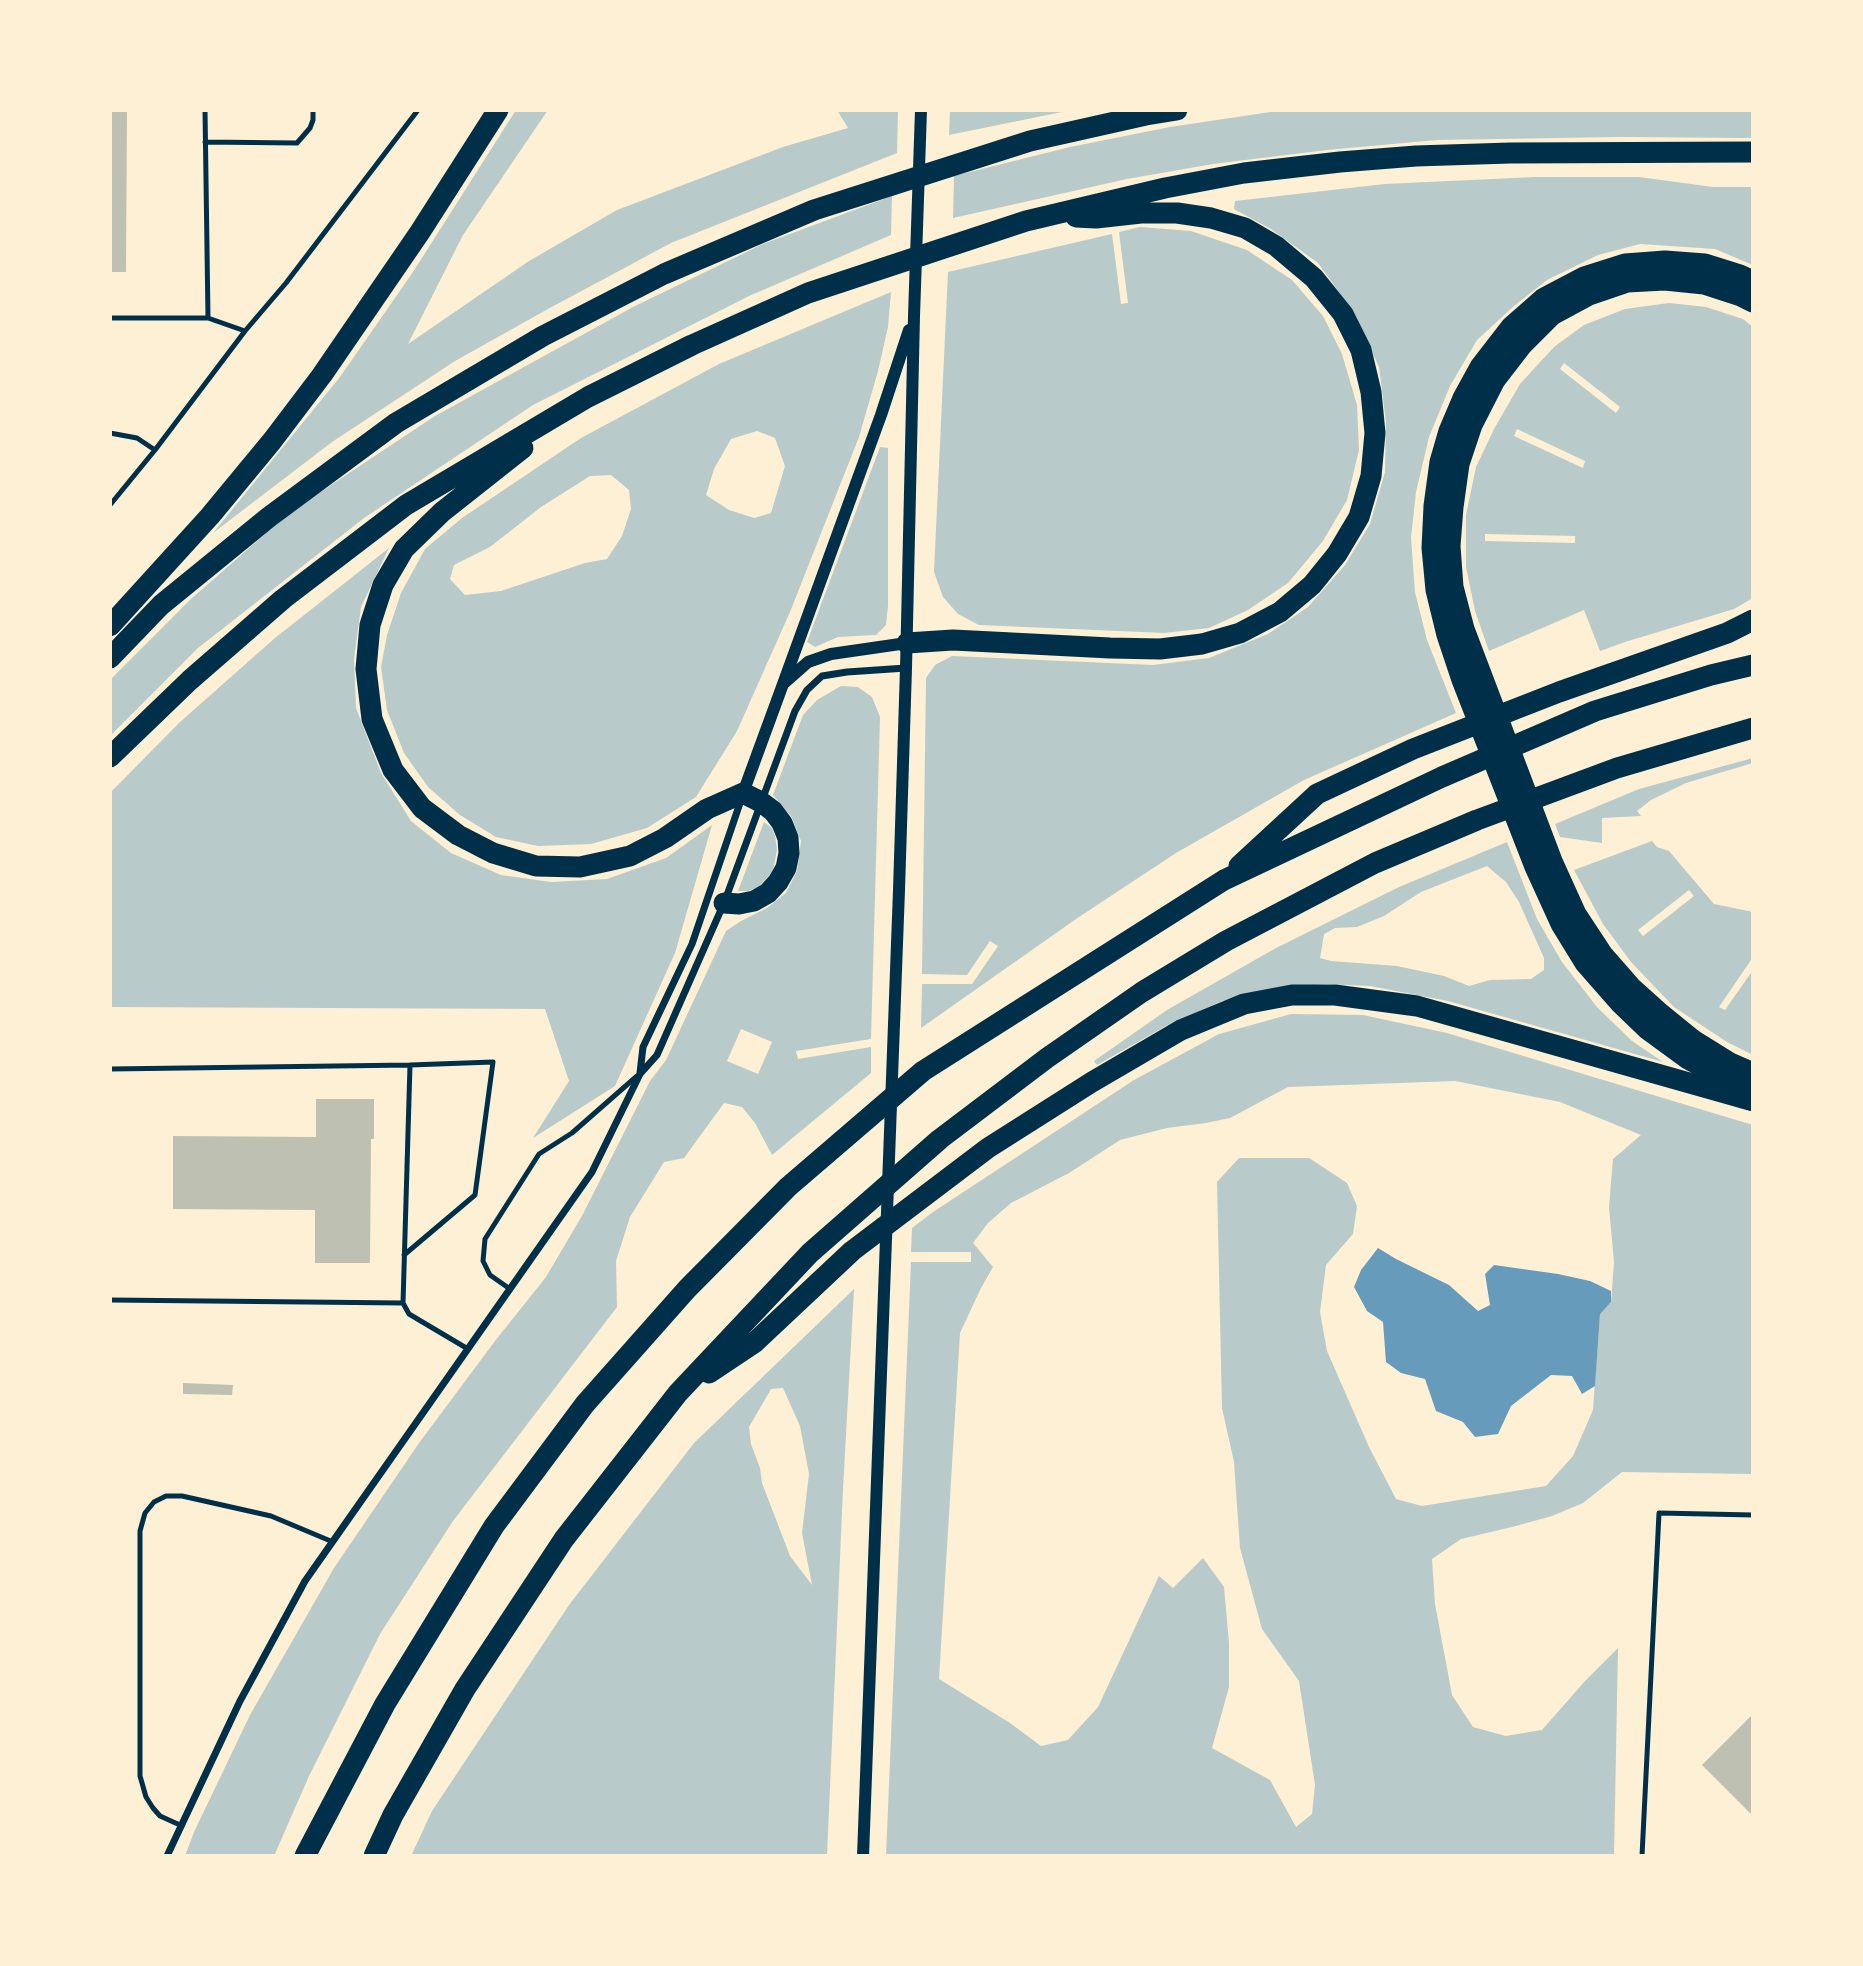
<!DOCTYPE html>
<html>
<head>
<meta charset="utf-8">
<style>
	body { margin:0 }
	#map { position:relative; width:1863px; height:1966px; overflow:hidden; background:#fdf0d5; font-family:"Roboto Serif",serif }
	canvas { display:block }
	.frame { position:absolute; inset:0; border:112px solid #fdf0d5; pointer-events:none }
</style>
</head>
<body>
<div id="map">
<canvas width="1863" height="1966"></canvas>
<div class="frame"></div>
</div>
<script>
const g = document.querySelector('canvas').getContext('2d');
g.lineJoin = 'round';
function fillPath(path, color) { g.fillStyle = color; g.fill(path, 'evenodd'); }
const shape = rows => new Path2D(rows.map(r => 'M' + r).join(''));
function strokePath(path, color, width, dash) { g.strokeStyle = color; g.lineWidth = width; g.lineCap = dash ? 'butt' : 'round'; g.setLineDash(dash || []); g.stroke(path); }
const green = shape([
	[516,110,548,110,463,235,408,344,529,261,617,210,783,147,848,128,837,110,898,110,897,153,671,243,548,309,455,361,332,442,213,533,340,377,413,272],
	[950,110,1072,110,949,135],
	[1284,110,1753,110,1753,138,1619,137,1437,140,1327,150,1213,164,1127,179,953,218,954,176,1070,147,1170,127],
	[1535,177,1639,177,1713,187,1753,187,1753,265,1715,249,1640,244,1598,255,1547,280,1514,306,1477,340,1450,386,1429,437,1416,492,1411,538,1415,592,1427,640,1456,713,1304,780,1176,853,1076,919,921,1028,922,984,972,984,998,946,990,941,967,975,922,974,926,678,935,665,952,656,1153,665,1209,658,1268,634,1308,607,1345,565,1370,524,1385,472,1386,422,1379,367,1354,313,1318,263,1271,229,1234,209,1235,201,1385,184],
	[892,196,891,235,749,296,533,405,364,518,198,648,110,736,110,680,191,599,289,513,435,416,633,307,763,244],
	[1140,227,1191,231,1247,250,1292,280,1323,316,1342,354,1357,405,1359,450,1347,500,1323,541,1288,583,1248,610,1209,628,1164,633,979,625,958,614,943,597,934,572,948,272,1112,234,1121,304,1128,303,1119,232],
	[891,292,888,327,878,371,859,437,790,612,737,731,696,797,647,828,591,844,538,846,496,837,460,815,428,787,404,753,387,710,381,667,387,635,401,593,425,549,462,518,581,438,719,364],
	[757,431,775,438,785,466,771,513,754,518,729,510,706,495,714,469,731,439],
	[611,475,629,490,631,509,622,536,607,559,585,563,501,591,465,595,450,579,454,565,490,547,541,507,590,476],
	[1669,303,1706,307,1743,319,1753,327,1753,598,1734,609,1625,642,1600,651,1584,610,1489,651,1475,611,1466,567,1466,515,1476,467,1494,429,1520,384,1554,347,1584,325,1625,309],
	[1564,363,1620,407,1616,413,1560,369],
	[1517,429,1585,461,1583,468,1514,436],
	[1485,534,1575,536,1575,543,1485,541],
	[880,447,888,448,888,606,886,625,876,635,838,637,815,647,807,642],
	[389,548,361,607,354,659,356,708,381,773,411,821,451,853,501,875,551,882,607,879,666,858,712,825,675,953,615,1086,533,1138,569,1081,545,1009,110,1007,110,793,180,722,275,638],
	[841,686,858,687,872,697,880,717,871,1039,796,1051,798,1059,871,1047,871,1073,772,1155,755,1123,742,1107,724,1103,684,1158,664,1162,630,1217,616,1261,617,1307,453,1521,380,1634,309,1776,274,1856,185,1856,194,1832,250,1715,334,1568,419,1443,495,1341,546,1277,583,1214,650,1081,666,1060,726,931,741,921,767,908,786,893,797,871,801,841,791,816,773,795,803,715,817,700],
	[741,1029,772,1042,758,1074,727,1061],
	[1753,758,1753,763,1686,783,1651,800,1637,811,1641,816,1602,818,1602,843,1560,837,1555,824,1639,789],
	[764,822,772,828,775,836,777,849,774,866,769,876,758,887,748,891,738,891],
	[1652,841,1657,847,1669,851,1714,904,1753,912,1753,960,1751,960,1719,1007,1725,1010,1753,970,1753,1055,1727,1042,1674,1007,1631,962,1603,924,1574,870],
	[1689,890,1694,896,1643,936,1638,930],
	[1507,842,1537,919,1562,962,1597,1007,1632,1041,1663,1062,1448,1001,1370,986,1327,984,1277,988,1222,1001,1166,1026,1097,1065,1094,1061,1167,1010,1276,948,1399,887],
	[1487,866,1506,882,1519,902,1544,958,1544,970,1531,979,1490,980,1469,986,1444,976,1397,966,1331,961,1320,958,1324,934,1335,928,1357,927,1384,916,1421,892],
	[1291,1014,1363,1015,1447,1033,1753,1125,1753,1474,1622,1472,1583,1503,1552,1516,1512,1527,1461,1539,1432,1559,1435,1604,1452,1695,1473,1727,1506,1736,1542,1730,1585,1681,1618,1648,1614,1856,886,1856,911,1262,971,1262,971,1252,911,1252,912,1228,933,1212,1134,1080,1219,1034],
	[1455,1081,1560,1102,1641,1135,1613,1159,1609,1207,1614,1262,1611,1302,1600,1313,1593,1410,1573,1456,1546,1486,1422,1506,1396,1499,1369,1447,1327,1351,1320,1312,1326,1265,1353,1234,1357,1206,1347,1183,1309,1158,1239,1158,1217,1182,1222,1408,1234,1462,1240,1548,1262,1629,1299,1681,1315,1785,1312,1814,1296,1827,1270,1780,1212,1748,1229,1687,1229,1643,1224,1587,1203,1558,1173,1588,1159,1576,1098,1707,1068,1740,1041,1746,1010,1723,939,1679,960,1333,981,1288,993,1267,973,1243,988,1223,1011,1203,1069,1173,1120,1140,1167,1128,1206,1123,1230,1118,1288,1087],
	[854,1289,843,1489,827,1856,411,1856,432,1811,569,1605,694,1443],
	[783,1388,800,1426,809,1474,802,1533,812,1585,790,1556,762,1483,760,1468,751,1444,749,1427,771,1389]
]);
const water = shape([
	[1378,1248,1396,1259,1449,1285,1478,1311,1490,1305,1485,1274,1494,1265,1558,1274,1590,1281,1611,1291,1611,1302,1600,1314,1595,1386,1582,1394,1572,1376,1551,1375,1511,1406,1498,1434,1475,1437,1463,1422,1436,1411,1425,1379,1401,1373,1386,1362,1383,1322,1367,1311,1354,1287,1361,1270]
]);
const building = shape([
	[110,110,127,110,126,272,110,272],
	[316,1099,374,1099,374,1139,371,1139,370,1263,315,1263,315,1210,173,1209,173,1136,316,1137],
	[183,1383,233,1385,232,1395,183,1394],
	[1753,1714,1753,1816,1702,1765]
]);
const service = shape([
	[205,110,208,318,245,331],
	[205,142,297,143,310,128,313,120,313,110],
	[110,318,208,318],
	[110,433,137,438,155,450],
	[110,505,155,450,245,331,286,283,418,110],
	[110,1069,410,1065,403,1303,409,1314,468,1349],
	[404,1255,475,1195,493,1062,410,1065],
	[510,1289,490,1275,483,1261,485,1239,539,1154,572,1133,637,1076],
	[110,1300,403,1303],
	[180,1825,160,1816,153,1808,146,1797,140,1776,140,1531,145,1513,154,1502,166,1496,182,1496,271,1516,333,1542],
	[1642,1856,1659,1513,1753,1515]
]);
const minor = shape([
	[640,1073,643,1047,692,944,741,800],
	[167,1856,240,1701,305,1581,592,1172,640,1074,657,1055,724,903,795,711,807,690,822,676,847,672,906,668]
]);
const tertiary = shape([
	[783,684,881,415,909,330],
	[743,793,783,684,808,662,831,654,907,643],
	[863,1856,899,890,906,668,914,316,921,110]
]);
const motorway = shape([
	[1753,302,1741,296,1704,284,1665,280,1627,282,1589,295,1552,315,1522,345,1495,380,1472,425,1459,464,1453,507,1450,546,1453,587,1464,629,1552,861,1576,914,1603,955,1631,987,1661,1014,1693,1040,1730,1063,1753,1073],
	[523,448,442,512,404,549,383,585,370,625,366,669,372,719,393,770,422,808,458,835,493,853,536,866,580,867,630,856,665,838,707,809,743,793,761,802,773,811,782,823,788,838,789,853,786,868,778,882,768,893,754,901,739,904,724,903],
	[110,626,210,516,272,441,322,375,420,232,498,110],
	[907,643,953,640,1110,648,1160,649,1202,644,1240,633,1280,612,1312,585,1337,554,1359,517,1371,476,1375,433,1371,392,1361,350,1343,314,1314,278,1276,246,1245,228,1211,218,1177,213,1141,213,1096,218,1076,217],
	[110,658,161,605,269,517,396,423,543,336,664,274,814,210,1030,141,1146,115,1177,110],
	[110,757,190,680,283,599,406,505,588,397,692,345,808,293,1026,221,1165,188,1244,173,1340,162,1416,156,1510,153,1753,152],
	[1239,866,1317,794,1413,749,1559,692,1727,633,1753,620],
	[1746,1090,1688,1059,1647,1029,1621,1004,1585,963,1561,924,1535,867,1462,680,1447,635,1436,590,1432,548,1434,506,1440,462,1449,431,1463,398,1480,367,1511,327,1544,298,1584,277,1625,264,1665,261,1705,264,1740,275,1753,281],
	[709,1373,754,1343,852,1251,988,1148,1092,1082,1181,1030,1244,1004,1292,995,1335,995,1417,1006,1753,1101],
	[305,1856,385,1704,494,1526,585,1404,687,1289,788,1187,923,1071,1224,880,1442,777,1595,711,1711,675,1753,665],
	[374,1856,393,1815,465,1689,564,1539,678,1393,810,1253,940,1139,1047,1058,1142,992,1226,941,1375,863,1477,820,1617,768,1753,728]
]);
fillPath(green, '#b9caca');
fillPath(water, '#669bbc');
fillPath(building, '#bec0b2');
strokePath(service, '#003049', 5);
strokePath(minor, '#003049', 7);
strokePath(tertiary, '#003049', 12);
strokePath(motorway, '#003049', 21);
</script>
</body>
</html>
